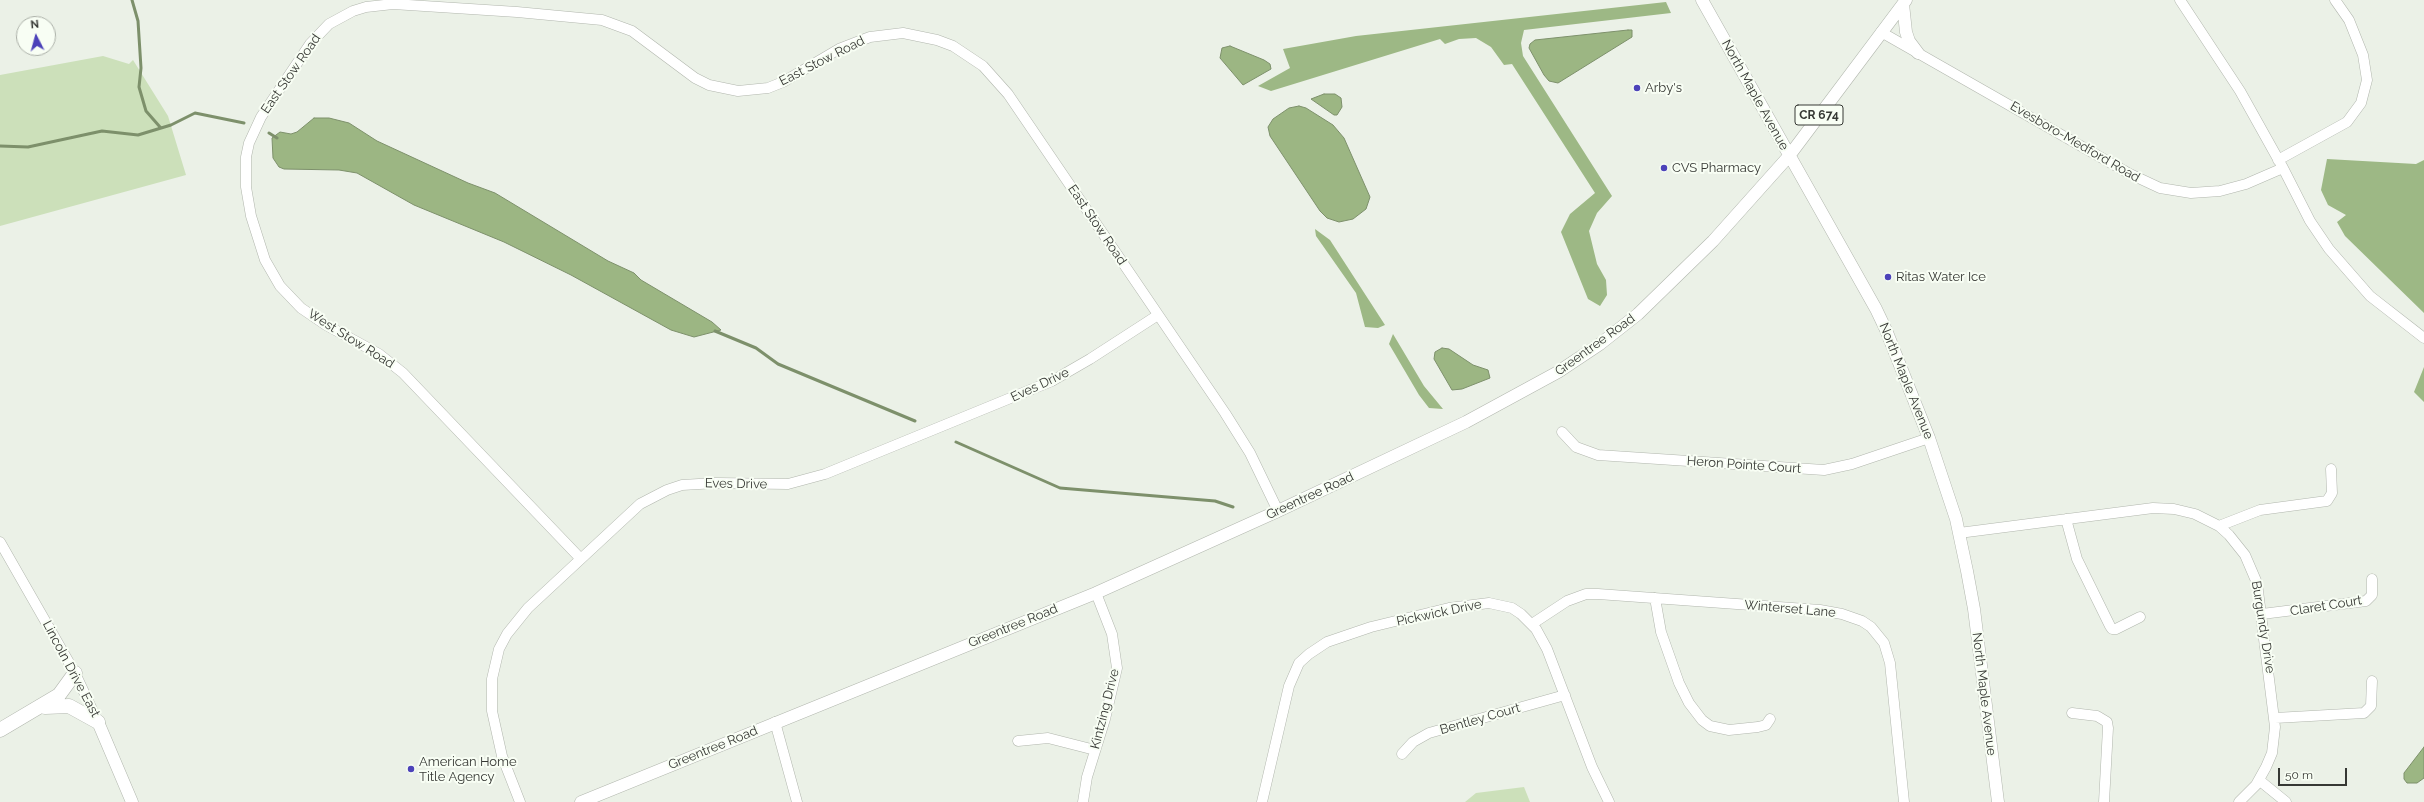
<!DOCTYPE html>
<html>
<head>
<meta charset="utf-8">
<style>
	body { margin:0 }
	#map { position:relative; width:2424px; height:802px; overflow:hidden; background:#ebf1e7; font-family:Raleway,sans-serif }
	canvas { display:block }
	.north { position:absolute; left:16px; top:16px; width:40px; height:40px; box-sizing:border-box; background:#f8fef4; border:1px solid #aaafa7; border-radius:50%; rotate:354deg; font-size:11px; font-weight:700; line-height:16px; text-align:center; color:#363834 }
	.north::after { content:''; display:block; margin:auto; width:14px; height:18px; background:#4c42b9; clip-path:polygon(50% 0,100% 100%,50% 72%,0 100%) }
	.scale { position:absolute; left:2278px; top:768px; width:69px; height:18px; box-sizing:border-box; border:2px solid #363834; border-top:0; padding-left:5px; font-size:12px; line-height:14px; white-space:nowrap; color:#363834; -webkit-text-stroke:3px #f8fef4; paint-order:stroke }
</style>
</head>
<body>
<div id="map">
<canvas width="2424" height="802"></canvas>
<div class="north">N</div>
<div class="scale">50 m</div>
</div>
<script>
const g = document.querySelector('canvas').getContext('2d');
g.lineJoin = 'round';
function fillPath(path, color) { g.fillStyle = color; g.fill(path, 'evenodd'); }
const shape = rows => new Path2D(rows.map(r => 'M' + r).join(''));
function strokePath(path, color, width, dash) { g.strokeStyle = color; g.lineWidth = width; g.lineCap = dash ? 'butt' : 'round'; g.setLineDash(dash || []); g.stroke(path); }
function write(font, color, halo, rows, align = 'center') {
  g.font = font + ' Raleway,sans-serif'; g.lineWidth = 4; g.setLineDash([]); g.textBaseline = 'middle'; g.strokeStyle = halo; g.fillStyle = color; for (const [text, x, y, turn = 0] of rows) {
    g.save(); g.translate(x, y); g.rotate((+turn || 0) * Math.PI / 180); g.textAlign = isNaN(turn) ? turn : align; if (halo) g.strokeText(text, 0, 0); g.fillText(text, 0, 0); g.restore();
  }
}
const green = shape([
	[103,56,129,64,133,60,168,116,186,175,0,226,0,75],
	[1524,787,1530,802,1465,802,1476,793]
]);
const forest = shape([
	[1666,2,1671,13,1524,30,1521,43,1523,56,1612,196,1597,213,1589,231,1597,264,1606,280,1607,295,1600,306,1588,299,1561,232,1570,214,1595,193,1512,64,1504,65,1491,47,1476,38,1459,39,1445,44,1440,39,1271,91,1258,86,1290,68,1283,49,1356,36],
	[2327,159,2416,164,2424,160,2424,313,2345,236,2337,222,2346,215,2328,205,2321,190],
	[1315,229,1330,240,1385,325,1378,328,1365,327,1356,293,1316,236],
	[1393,334,1424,386,1443,409,1429,408,1419,395,1389,344],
	[2424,367,2424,402,2414,392]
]);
const water = shape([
	[1628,30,1632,30,1632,37,1558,83,1549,81,1544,75,1529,48,1530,44,1535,40,1628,30],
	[1230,46,1264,60,1270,64,1271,69,1243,85,1220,58,1222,48,1230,46],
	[1324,94,1335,94,1341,98,1342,107,1337,115,1334,115,1311,99,1324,94],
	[1299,106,1306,108,1333,125,1344,138,1370,197,1366,209,1353,219,1339,222,1327,218,1320,211,1270,136,1268,127,1273,119,1289,108,1299,106],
	[314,118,329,118,349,123,377,141,468,183,495,193,608,261,634,273,641,280,712,322,721,330,694,337,671,330,571,275,504,242,414,205,357,173,339,170,284,169,279,167,273,158,272,138,280,132,291,134,297,132,314,118],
	[1442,348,1449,349,1473,365,1488,370,1490,378,1462,389,1452,390,1434,359,1435,352,1442,348],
	[2424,747,2424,778,2417,783,2407,783,2404,779,2404,773,2424,747]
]);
const stream = shape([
	[132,0,138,21,141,68,139,87,146,111,160,127],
	[269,133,277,138],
	[0,146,28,147,102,131,138,135,171,125,195,113,244,123],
	[715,331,756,348,778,364,915,421],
	[956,442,1060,488,1215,501,1233,507]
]);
const minor = shape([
	[2180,0,2240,91,2283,168,2310,221,2329,249,2370,296,2424,338],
	[1881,32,2130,174,2160,188,2191,193,2220,191,2246,184,2283,168],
	[2278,160,2347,122,2361,103,2367,80,2363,55,2349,20,2335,0],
	[1562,432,1576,447,1598,455,1824,470,1852,464,1929,438],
	[2066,519,2077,559,2110,626,2112,629,2116,629,2140,617],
	[2219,526,2260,510,2327,501,2332,493,2331,469],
	[1959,533,2153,508,2174,509,2195,514,2219,526,2229,535,2245,555,2257,583,2275,727,2272,753,2266,767,2256,785,2239,802],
	[0,542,75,673,98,722],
	[580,558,403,373,379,354,326,325,301,308,280,286,265,260,251,216,246,187,246,157,249,143,261,117,310,44,329,24,353,11,366,7,393,4,517,12,602,20,632,31,695,78,709,85,738,91,768,88,783,82,839,49,870,37,903,33,937,40,953,46,983,66,1008,94,1225,413,1250,453,1278,511],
	[1655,598,1661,632,1679,683,1689,703,1702,720,1710,726,1729,730,1758,727,1766,725,1770,719],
	[2262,614,2366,601,2372,595,2372,579],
	[1532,624,1567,601,1586,594,1598,594,1820,610,1842,614,1862,621,1871,627,1884,643,1890,663,1904,802],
	[2072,713,2097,716,2107,722,2108,728,2104,802],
	[2275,718,2364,713,2371,706,2372,681],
	[775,722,797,802],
	[1018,741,1048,738,1095,750],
	[1402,754,1413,742,1429,733,1565,695],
	[2259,780,2286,802],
	[520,802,502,756,492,711,492,679,499,649,507,634,528,608,640,504,667,490,682,485,716,483,788,484,825,474,1052,381,1090,359,1158,315],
	[1083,802,1087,777,1105,719,1117,668,1112,634,1096,593],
	[1262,802,1289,686,1299,663,1309,654,1327,642,1371,627,1449,608,1489,603,1512,608,1521,614,1536,629,1547,649,1592,767,1609,802]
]);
const major = shape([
	[1702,0,1876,309,1886,330,1929,438,1956,519,1967,571,1974,609,1998,802],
	[1903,4,1906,32,1909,41,1918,53],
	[98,722,132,802],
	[581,802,1096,593,1278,511,1466,422,1558,372,1600,344,1638,314,1713,241,1789,156,1906,0]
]);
const highway = shape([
	[45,707,69,706,98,722],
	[0,730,59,695,75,673]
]);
const markers = [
	[1637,88,4,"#4c42b9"],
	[1664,168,4,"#4c42b9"],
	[1888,277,4,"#4c42b9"],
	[411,769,4,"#4c42b9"]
];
const shields = [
	[1819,115,48]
];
const shieldNames = [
	["CR 674",1819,115]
];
const streetNames = [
	["East Stow Road",822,61,-27],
	["East Stow Road",291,74,-55],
	["North Maple Avenue",1755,95,61],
	["Evesboro-Medford Road",2075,142,30],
	["East Stow Road",1097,225,56],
	["West Stow Road",351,339,32],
	["Greentree Road",1595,345,-36],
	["North Maple Avenue",1906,381,68],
	["Eves Drive",1040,385,-25],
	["Heron Pointe Court",1744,465,4],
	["Eves Drive",736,484,1],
	["Greentree Road",1310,496,-25],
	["Claret Court",2326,606,-9],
	["Winterset Lane",1790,609,5],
	["Pickwick Drive",1439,613,-12],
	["Greentree Road",1013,626,-22],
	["Burgundy Drive",2263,627,81],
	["Lincoln Drive East",71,669,62],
	["North Maple Avenue",1984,694,83],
	["Kintzing Drive",1105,709,-76],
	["Bentley Court",1480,719,-16],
	["Greentree Road",713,748,-22]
];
const poiNames = [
	["Arby's",1645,88],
	["CVS Pharmacy",1672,168],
	["Ritas Water Ice",1896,277],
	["American Home",419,762],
	["Title Agency",419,777]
];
fillPath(green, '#cce0ba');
fillPath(forest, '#9db885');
fillPath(water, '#9cb683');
strokePath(water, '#7d906b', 1);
strokePath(stream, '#7d906b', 3);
strokePath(minor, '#b1b6ad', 11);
strokePath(major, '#b1b6ad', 13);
strokePath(highway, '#b1b6ad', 15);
strokePath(minor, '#fff', 10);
strokePath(major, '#fff', 12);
strokePath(highway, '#fff', 14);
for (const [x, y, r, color] of markers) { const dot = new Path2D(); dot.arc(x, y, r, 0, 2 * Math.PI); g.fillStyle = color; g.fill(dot); strokePath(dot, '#f8fef4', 1.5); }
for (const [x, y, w] of shields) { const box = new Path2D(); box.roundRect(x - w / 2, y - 10, w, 20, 3); g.fillStyle = '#f8fef4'; g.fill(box); strokePath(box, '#363834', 1); }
write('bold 12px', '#363834', null, shieldNames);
write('13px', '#363834', '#f8fef4', streetNames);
write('13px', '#363834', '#f8fef4', poiNames, 'left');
</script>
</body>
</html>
